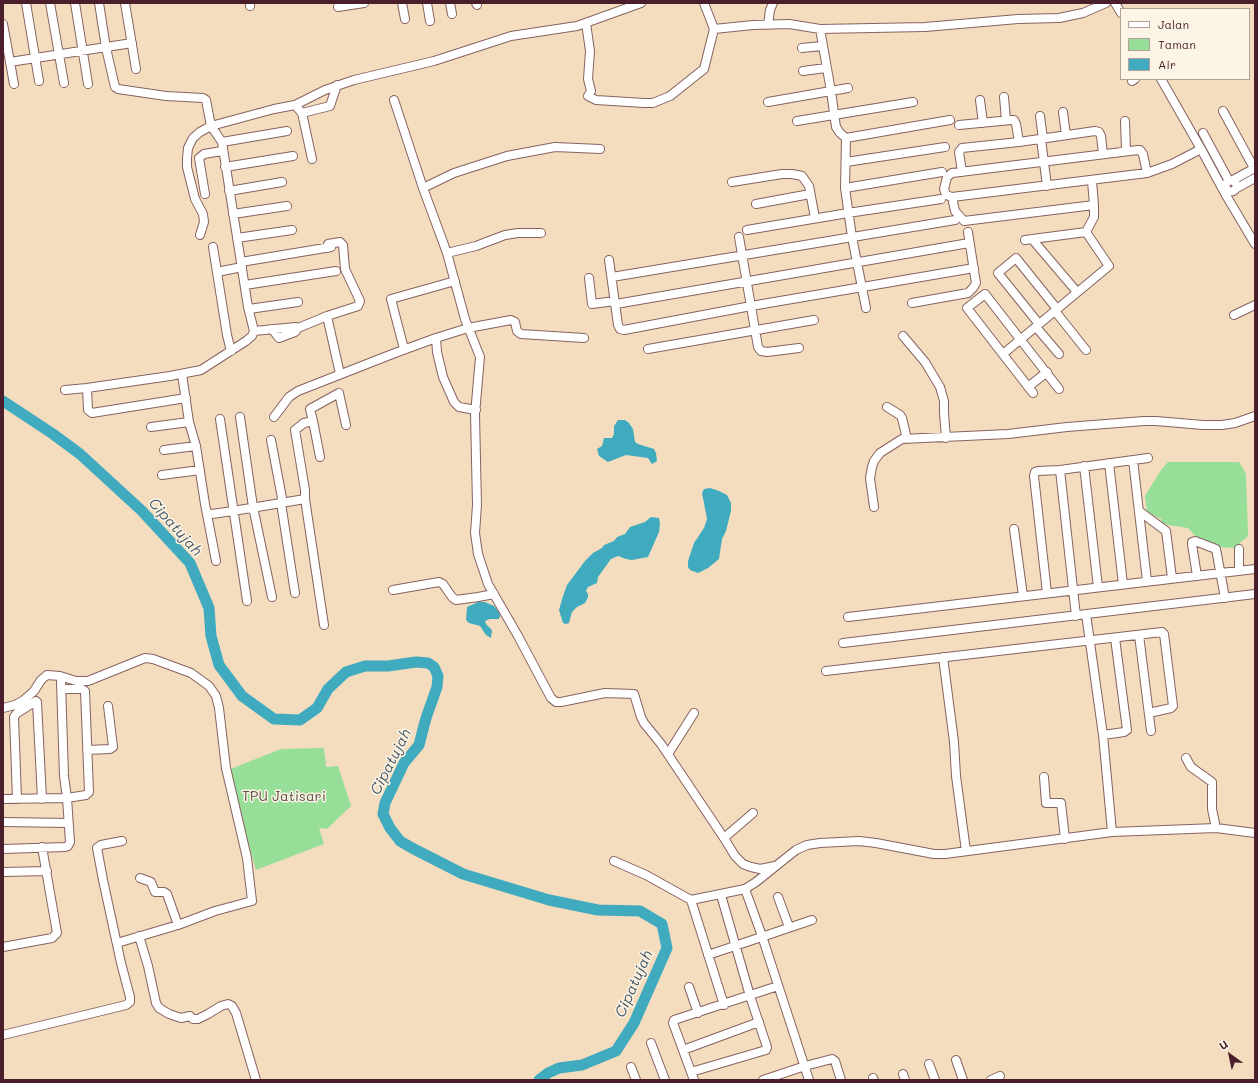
<!DOCTYPE html>
<html>
<head>
<meta charset="utf-8">
<style>
	body { margin:0 }
	#map { position:relative; width:1258px; height:1083px; overflow:hidden; background:#f4ddbf; font-family:Mali,sans-serif }
	canvas { display:block }
	.frame { position:absolute; inset:0; border:4px solid #4a1f2b; pointer-events:none }
	.legend { position:absolute; left:1120px; top:8px; width:130px; height:72px; box-sizing:border-box; background:#fcf5e5; border:1px solid #b59f9b; margin:0; padding:5px 7px; list-style:none; font-size:12px; color:#4a1f2b }
	.legend li { display:flex; align-items:center; gap:8px; height:20px }
	.legend b { width:20px; border:1px solid #b59f9b }
	.north { position:absolute; left:1210px; top:1035px; width:40px; height:40px; -webkit-text-stroke:3px #fcf5e5; paint-order:stroke; rotate:327deg; font-size:11px; font-weight:700; line-height:16px; text-align:center; color:#4a1f2b }
	.north::after { content:''; display:block; margin:auto; width:14px; height:18px; background:#4a1f2b; clip-path:polygon(50% 0,100% 100%,50% 72%,0 100%) }
</style>
</head>
<body>
<div id="map">
<canvas width="1258" height="1083"></canvas>
<div class="frame"></div>
<ul class="legend">
<li><b style="height:5px;background:#fff"></b>Jalan</li>
<li><b style="height:11px;background:#97de99"></b>Taman</li>
<li><b style="height:11px;background:#40aabf"></b>Air</li>
</ul>
<div class="north">U</div>
</div>
<script>
const g = document.querySelector('canvas').getContext('2d');
g.lineJoin = 'round';
function fillPath(path, color) { g.fillStyle = color; g.fill(path, 'evenodd'); }
const shape = rows => new Path2D(rows.map(r => 'M' + r).join(''));
function strokePath(path, color, width, dash) { g.strokeStyle = color; g.lineWidth = width; g.lineCap = dash ? 'butt' : 'round'; g.setLineDash(dash || []); g.stroke(path); }
function write(font, color, halo, rows, align = 'center') {
  g.font = font + ' Mali,sans-serif'; g.lineWidth = 3; g.setLineDash([]); g.textBaseline = 'middle'; g.strokeStyle = halo; g.fillStyle = color; for (const [text, x, y, turn = 0] of rows) {
    g.save(); g.translate(x, y); g.rotate((+turn || 0) * Math.PI / 180); g.textAlign = isNaN(turn) ? turn : align; if (halo) g.strokeText(text, 0, 0); g.fillText(text, 0, 0); g.restore();
  }
}
const green = shape([
	[1168,462,1239,462,1246,474,1248,536,1234,548,1218,547,1198,539,1188,528,1162,524,1161,519,1147,512,1145,496,1161,470],
	[324,748,326,767,338,766,351,806,327,829,319,828,324,844,256,870,228,770,281,749]
]);
const water = shape([
	[618,420,625,420,629,423,633,429,635,442,638,444,654,449,656,453,657,461,652,464,648,458,626,455,608,462,599,456,597,449,602,446,604,438,612,438,614,434,614,426],
	[710,488,719,491,727,495,731,503,731,511,726,531,722,539,719,559,708,568,698,573,690,570,688,567,688,561,694,543,704,528,707,519,702,493,704,489],
	[651,517,659,518,660,523,659,532,648,557,632,560,626,559,618,556,611,559,598,577,597,583,588,587,586,591,588,594,588,597,585,603,577,607,572,612,569,623,566,624,563,623,559,610,563,596,567,585,585,561,593,553,602,548,604,545,614,541,617,537,625,534,630,527,645,522],
	[478,602,485,602,494,606,499,612,500,616,499,619,490,619,485,621,486,624,492,630,491,638,486,635,480,626,469,623,466,620,467,607]
]);
const river = shape([
	[3,401,53,434,80,454,142,511,190,563,209,608,211,636,219,665,242,696,274,719,300,720,317,708,328,689,346,672,365,666,388,666,416,662,428,663,434,667,438,676,437,687,426,718,419,745,404,763,385,803,383,814,390,828,400,841,412,848,463,874,549,900,598,910,640,911,662,924,667,948,634,1023,616,1051,582,1065,559,1068,548,1073,539,1080]
]);
const minor = shape([
	[26,3,39,81],
	[50,3,64,83],
	[75,3,88,84],
	[125,3,136,69],
	[250,3,250,6],
	[402,3,405,19],
	[427,3,430,21],
	[450,3,452,14],
	[476,3,477,5],
	[1115,3,1121,13],
	[338,7,364,3],
	[586,23,590,51,588,79,591,91,588,96,596,100,644,103,653,103,670,96,704,69,714,29,704,3],
	[3,24,10,62,132,43],
	[768,25,770,10,773,3],
	[714,29,753,25,789,24,820,29,925,27,1018,19,1059,18,1083,13,1106,3],
	[820,29,831,91,836,127,840,133,846,138,845,188,852,237,866,308],
	[802,48,822,46],
	[10,62,14,84],
	[803,71,826,68],
	[1161,79,1201,149,1227,197,1255,244],
	[1132,81,1135,79],
	[1004,97,1006,120],
	[394,100,423,188,447,253,465,319,480,357,475,414,477,505,475,533,478,554,488,584,518,636,551,698,556,702,561,702,605,693,634,694,641,717,644,723,661,744,724,838,735,856,743,864,751,867,760,869,775,866],
	[980,100,983,123],
	[768,102,848,88],
	[295,105,302,113,312,159],
	[1223,111,1254,168],
	[1063,112,1066,135],
	[302,113,330,106,337,85],
	[1040,116,1043,139],
	[797,121,913,102],
	[1125,121,1126,151],
	[959,125,1011,120,1014,120,1016,124,1019,142],
	[1203,133,1229,181],
	[846,138,950,120],
	[1041,139,1047,186],
	[222,142,287,131],
	[846,162,945,147],
	[225,167,293,156],
	[962,172,959,152,962,148,1019,142,1095,131,1099,132,1101,136,1103,154],
	[1147,173,1143,154,1140,150,1138,150,952,173,947,177,944,189,946,195,952,197,1147,173,1172,164,1201,149],
	[1233,180,1255,168],
	'1225.5 186a5.5 5.5 0 1 1 11 0a5.5 5.5 0 1 1-11 0Z',
	[732,182,782,174,792,174,802,176,809,186,815,218],
	[423,188,454,173,507,156,555,147,600,149],
	[845,188,942,172],
	[1237,188,1255,178],
	[229,191,282,182],
	[205,194,199,158,204,154,222,151],
	[952,197,955,211,964,221,1094,205,1092,181],
	[756,204,810,194],
	[233,214,287,206],
	[747,230,848,213,941,199],
	[200,235,204,222,203,214,195,199,187,167,187,158,188,148,193,138,200,132,211,126,274,109,295,105,325,90,354,80,434,61,511,36,577,26,641,3],
	[739,237,758,347,761,351,767,352,799,348],
	[237,238,292,230],
	[1032,239,1077,292],
	[1025,240,1086,232,1094,217,1094,205],
	[213,247,227,335,231,351],
	[327,248,328,244,340,242,343,245,345,269,360,301,358,306,355,307,327,316,340,374],
	[447,253,476,246,505,235,518,233,541,233],
	[609,260,618,325,620,329,624,330,751,306,974,268],
	[241,262,331,247],
	[217,272,242,267],
	[612,277,955,220],
	[589,278,592,304,615,301],
	[245,285,336,271],
	[912,303,968,293,973,288,976,283,975,277,968,232],
	[616,304,969,243],
	[249,309,298,302],
	[1055,311,1086,350],
	[1234,315,1255,305],
	[1039,324,998,273,1016,258,1057,309],
	[1036,327,1059,354],
	[298,328,327,316],
	[254,331,296,327,298,328,295,332,279,338,272,329],
	[903,336,925,362,940,387,944,401,944,413,946,438],
	[436,338,437,352,443,377,454,402,459,407,476,410],
	[404,349,391,299,455,281],
	[648,349,814,320],
	[1003,354,1109,266,1086,232],
	[182,374,189,422,196,446,205,504,216,561],
	[1028,387,1047,372],
	[87,388,88,410,92,413,186,398],
	[65,390,87,388,170,376,201,370,246,341,252,336,254,331,248,307,222,142,211,126,206,100,203,98,166,96,118,89,115,87,106,48,99,3],
	[1033,393,967,308,985,294,1059,389],
	[887,407,900,415,902,418,907,439],
	[240,417,253,507,272,597],
	[274,417,289,397,298,391,395,353,436,338,468,328,511,320,515,322,517,331,521,334,584,338],
	[220,419,247,601],
	[313,421,320,457],
	[151,427,189,422],
	[271,440,282,498,281,503,295,593],
	[164,450,196,446],
	[1133,460,1147,581],
	[1109,463,1123,584],
	[1084,466,1098,587],
	[1060,470,1076,616],
	[162,475,200,470],
	[874,507,870,478,872,467,874,461,880,453,902,439,1008,434,1067,427,1144,421,1156,421,1203,425,1222,425,1235,423,1255,416],
	[1139,511,1166,531,1172,578],
	[207,513,212,514,233,511,305,499],
	[1014,529,1023,596],
	[1239,549,1239,571],
	[1197,576,1192,544,1192,542,1195,541,1216,549,1225,598],
	[393,590,439,582,443,584,452,597,456,600,478,597,494,594],
	[1047,593,1034,476,1035,472,1038,471,1060,470,1148,458],
	[1086,614,1103,735,1112,832],
	[848,617,1255,569],
	[324,625,305,499,305,490,295,430,304,423,313,421,310,409,339,393,346,425],
	[1139,635,1151,731],
	[843,643,1255,594],
	[943,657,954,742,956,776,966,851],
	[826,671,1162,632,1164,634,1173,706,1171,708,1149,713],
	[61,682,64,776,67,798,86,795,89,792,85,691,82,689,62,689],
	[3,708,15,705,24,700,34,691,41,680,47,675,60,676,76,681,88,681,145,658,153,659,191,673,209,686,216,696,219,708,226,768,247,858,252,901,215,911,178,925,117,943],
	[1103,735,1124,732,1127,730,1115,638],
	[87,750,110,749,113,747,108,706],
	[668,754,694,713],
	[1186,758,1191,767,1212,782,1212,809,1216,828],
	[1044,777,1046,803,1061,803,1065,839],
	[3,799,67,798,70,842,68,846,65,847,3,849],
	[17,799,14,717,17,713,36,701,37,702,42,799],
	[3,822,68,823],
	[724,838,753,813],
	[614,861,646,875,691,900,724,1005],
	[3,872,47,871],
	[140,878,151,882,155,892,164,892,167,894,178,925],
	[745,889,762,936,809,1080],
	[778,897,789,927],
	[691,900,745,889,756,882,796,850,807,845,820,843,859,841,876,843,934,854,945,854,1112,832,1216,828,1255,833],
	[139,936,148,966,156,1003,159,1008,169,1014,181,1018,190,1016,193,1019,198,1019,208,1014,221,1006,228,1004,232,1006,236,1013,256,1080],
	[3,947,52,938,57,933,42,847],
	[708,955,812,920],
	[689,987,698,1013],
	[3,1035,126,1005,130,1002,130,997,121,963,103,880,97,848,101,845,122,841],
	[651,1043,665,1080],
	[683,1050,759,1022],
	[956,1060,963,1080],
	[929,1064,935,1080],
	[631,1067,636,1080],
	[691,1072,766,1050,767,1047,750,996,721,895],
	[903,1074,905,1080],
	[873,1078,874,1080],
	[694,1080,673,1023,674,1020,778,986],
	[763,1080,805,1066,832,1059,835,1061,841,1080],
	[991,1080,1000,1076]
]);
const parkNames = [
	["TPU Jatisari",284,797]
];
const waterNames = [
	["Cipatujah",175,527,48],
	["Cipatujah",391,762,-63],
	["Cipatujah",634,984,-66]
];
fillPath(green, '#97de99');
fillPath(water, '#40aabf');
strokePath(river, '#40aabf', 11);
strokePath(minor, '#86625f', 10);
strokePath(minor, '#fff', 8);
write('14px', '#5d4f46', '#fcf5e5', parkNames);
write('italic 15px', '#465766', '#fcf5e5', waterNames);
</script>
</body>
</html>
